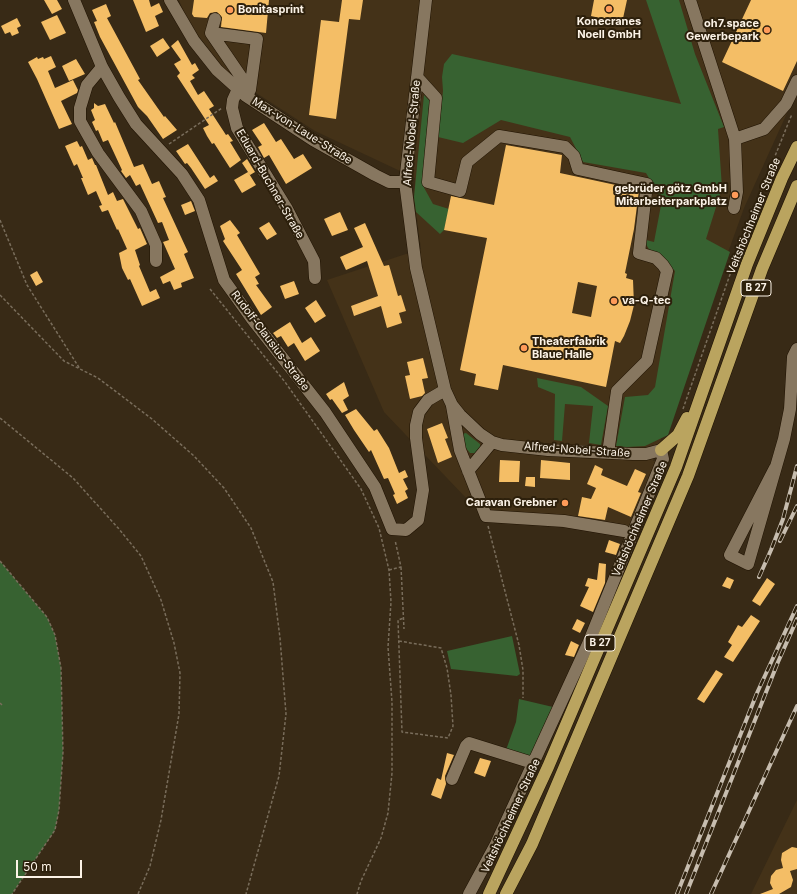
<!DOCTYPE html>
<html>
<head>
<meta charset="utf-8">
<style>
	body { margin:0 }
	#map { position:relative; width:797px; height:894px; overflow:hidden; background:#382a16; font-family:Inter,sans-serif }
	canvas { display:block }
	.scale { position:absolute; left:16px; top:860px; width:66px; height:18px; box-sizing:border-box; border:2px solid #fcf3e7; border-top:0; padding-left:5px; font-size:12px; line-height:14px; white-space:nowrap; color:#fcf3e7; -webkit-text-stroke:3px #2d200c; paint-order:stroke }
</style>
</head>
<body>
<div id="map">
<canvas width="797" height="894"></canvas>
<div class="scale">50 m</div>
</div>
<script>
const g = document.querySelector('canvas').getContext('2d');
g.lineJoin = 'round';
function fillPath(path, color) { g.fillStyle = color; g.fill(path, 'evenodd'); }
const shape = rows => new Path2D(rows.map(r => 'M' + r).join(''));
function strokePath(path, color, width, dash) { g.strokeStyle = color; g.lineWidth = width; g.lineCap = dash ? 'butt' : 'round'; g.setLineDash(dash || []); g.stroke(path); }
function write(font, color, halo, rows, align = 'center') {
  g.font = font + ' Inter,sans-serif'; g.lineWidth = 4; g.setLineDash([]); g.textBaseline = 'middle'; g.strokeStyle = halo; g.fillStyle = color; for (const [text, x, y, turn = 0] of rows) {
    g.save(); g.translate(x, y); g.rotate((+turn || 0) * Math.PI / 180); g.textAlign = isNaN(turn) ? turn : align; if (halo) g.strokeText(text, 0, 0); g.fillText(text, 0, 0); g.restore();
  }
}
const built = shape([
	[179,0,797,0,797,91,744,208,653,461,657,461,626,538,571,527,488,521,384,412,327,280,421,249,414,197,415,178,315,131,230,76,189,24],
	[797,800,797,894,751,894]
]);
const green = shape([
	[646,0,679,0,695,54,724,127,718,129,722,188,706,239,730,252,668,435,645,446,627,447,616,446,625,397,648,395,655,387,675,271,659,255,649,249,645,243,646,240,654,242,662,200,646,173,583,162,570,137,501,120,463,143,438,137,443,91,442,77,444,64,452,54,681,104],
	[424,95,431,102,422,184,433,204,449,209,444,230,440,234,416,212,414,197],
	[537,378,581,387,608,406,601,445,589,443,593,406,565,404,562,441,554,440,555,394,538,387],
	[466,433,480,444,480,448,476,453,470,453,465,447,462,434],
	[0,561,47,617,55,635,61,668,63,752,59,810,55,830,12,894,0,894],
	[512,636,520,674,517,676,451,669,447,651],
	[519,699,553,707,530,757,506,750,516,722]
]);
const building = shape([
	[44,0,57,0,62,9,52,14],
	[133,0,149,0,151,7,159,3,163,12,155,16,159,26,146,32],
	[194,0,269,0,266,33,221,27,222,17,217,12,210,13,207,18,194,17,192,14],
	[342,0,363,0,360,20,349,19,336,119,309,115,321,20,339,22],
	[594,0,627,0,622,23,591,16],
	[751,0,797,0,797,61,783,91,722,62],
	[106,4,111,16,107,18,140,79,138,80,164,117,165,116,177,130,163,139,147,116,138,107,100,37,94,22,97,21,92,10],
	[57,15,66,33,50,40,41,22],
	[17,18,21,26,17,28,19,33,12,36,10,32,5,34,1,26],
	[163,38,170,48,157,57,150,46],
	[178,40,192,65,195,63,199,70,192,75,195,78,190,81,198,95,204,91,214,106,209,109,226,135,228,134,233,141,230,142,241,160,230,168,214,143,212,144,207,136,203,128,209,125,177,76,180,73,174,64,181,60,171,46],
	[51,56,56,67,48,71,55,88,73,80,78,90,77,93,61,101,72,124,59,129,37,79,28,62,37,57,38,59,43,57,44,59],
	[76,59,85,74,69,81,62,66],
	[94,103,98,106,105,104,114,123,115,122,134,167,143,164,152,184,159,181,166,197,163,198,188,252,184,254,194,278,181,283,182,287,174,290,170,281,163,284,160,277,175,269,163,242,169,240,162,222,158,223,140,184,136,186,130,175,126,178,121,171,122,170,108,140,103,142,98,130,96,131,92,122,95,120,91,110,94,108],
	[264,123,276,142,281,139,294,159,303,154,312,168,286,184,269,155,264,158,258,147,262,145,252,130],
	[77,141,80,147,82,146,88,160,92,158,95,165,96,165,108,195,113,192,117,201,123,199,138,229,140,228,147,244,135,250,140,265,139,266,150,292,156,289,160,298,142,306,130,279,128,280,122,268,119,253,127,249,118,229,117,230,108,210,102,212,99,206,102,205,96,191,88,195,81,178,83,178,77,164,74,166,65,146],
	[188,144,210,178,214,175,218,181,205,189,191,168,187,163,185,164,176,151],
	[506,145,562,155,560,173,639,190,634,229,625,273,627,274,626,278,633,280,634,305,630,321,624,336,620,343,615,341,606,387,503,365,498,390,474,385,476,374,460,370,487,238,444,230,451,196,494,205],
	[578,282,597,286,591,317,572,313],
	[247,159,255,172,250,175,248,172,256,185,242,193,234,180,248,172,242,163],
	[191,201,195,211,185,215,181,205],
	[340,212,348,230,332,236,324,219],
	[230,220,240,233,237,235,260,274,255,277,259,284,256,285,272,307,261,315,236,274,242,270,223,241,225,239,220,226],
	[269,222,277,234,267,240,259,228],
	[365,223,384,266,389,265,398,296,401,295,406,311,399,313,402,323,387,328,381,306,354,316,351,306,378,296,367,261,346,270,340,257,363,247,354,228],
	[37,271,43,282,36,286,30,275],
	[294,281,299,294,285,299,280,286],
	[316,300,326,316,315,323,305,308],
	[290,322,302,343,311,337,320,351,305,361,294,343,288,347,281,336,277,338,273,333],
	[423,358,428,378,422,379,425,393,422,396,410,399,405,376,410,375,407,362],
	[344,382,349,396,343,400,348,410,342,413,332,399,330,400,326,394],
	[356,409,374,431,377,429,389,448,399,473,405,470,408,477,403,479,408,489,405,491,408,498,397,504,393,495,395,494,388,478,384,479,371,450,369,452,354,430,345,415],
	[442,423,448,438,445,439,452,457,438,463,427,429],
	[500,460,520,461,519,482,499,482],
	[541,460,570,463,570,480,540,478],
	[595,465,603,469,601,475,627,486,635,469,646,474,638,492,641,493,631,517,608,507,605,520,578,516,582,497,591,499,596,488,587,484],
	[526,477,535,477,535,487,525,486],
	[609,540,620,544,616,555,605,552],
	[599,563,606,564,605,583,593,612,580,606,589,587,585,586,588,578,597,580],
	[727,577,734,580,730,589,722,586],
	[767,578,775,584,760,606,752,601],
	[751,615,760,621,733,662,724,657,732,645,728,642,738,625,742,627],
	[577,619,585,623,580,633,572,629],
	[571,641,579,645,574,657,565,655],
	[716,670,723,674,704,703,697,699],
	[447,753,454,755,445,776,446,784,441,799,431,795,437,778,441,780],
	[480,758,491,761,485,777,474,773],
	[792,847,797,848,797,869,790,871,793,880,791,887,779,894,760,894,773,889,770,883,771,876,776,870,783,868,781,860,782,853]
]);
const path = shape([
	[169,144,222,108],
	[0,220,27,285,80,369],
	[210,289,285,382,361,489,379,528,389,570,391,602,388,647,392,702,392,773,388,813,381,838,361,881,357,894],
	[0,295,64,361,98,378,152,419,194,456,224,488,251,528,273,582,280,638,286,714,279,776,246,894],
	[683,409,748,223,792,114],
	[0,418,73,478,119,529,141,556,161,600,174,643,180,673,179,714,161,820,150,866,138,894],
	[488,526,519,645,523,670,523,698],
	[0,561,47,617,55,635,61,668,63,752,59,810,55,830,12,894],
	[401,567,404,629],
	[389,570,401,567,395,540],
	[399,641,441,648,447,668,451,695,453,726,448,738,402,732,398,620,404,618],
	[0,703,2,705]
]);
const minor = shape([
	[74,0,102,67,119,97,136,124,182,174,199,200,224,280,252,319,325,412,375,487,392,529,406,530,418,520,423,490,416,438,416,425,419,412,428,400,445,390],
	[170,0,194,41,217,70,246,96,313,140,375,175,389,182,405,182],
	[426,0,405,182,416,268,445,390,452,405,460,415,480,434,492,442,502,445,548,450,633,454,646,454,661,450,663,459,588,644,496,844,469,894],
	[690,0,735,139,737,192,734,208],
	[215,19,211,33,257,39,250,90,246,96],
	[211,33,250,90],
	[102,67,87,85,80,108,80,121,98,153,141,211,156,245,156,261],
	[417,77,436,98,428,182,460,191,467,162,499,136,565,147,574,156,578,169,647,184,639,253,656,258,663,265,667,271,647,361,617,391,608,453],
	[238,89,233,100,232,108,237,128,287,209,314,261,315,278],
	[735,139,764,129,786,104,797,81],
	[452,406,460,450,486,516,564,521,624,531],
	[775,468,730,555,748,564,784,439,790,409,793,357,797,349],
	[468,471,492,442],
	[452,779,466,746,469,743,533,763]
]);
const highway = shape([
	[661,450,678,435,687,418],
	[489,894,548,767,676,467,747,264,782,178,797,147],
	[506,894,532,844,688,476,762,269,797,186]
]);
const rail = shape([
	[780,541,797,506],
	[759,577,771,550,783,519,797,466],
	[677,894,757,693,797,606],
	[686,894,778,662,797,619],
	[711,894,797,706]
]);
const markers = [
	[609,9,4,"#ff9b59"],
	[230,10,4,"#ff9b59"],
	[767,30,4,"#ff9b59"],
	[735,195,4,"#ff9b59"],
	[614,301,4,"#ff9b59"],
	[524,348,4,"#ff9b59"],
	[565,503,4,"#ff9b59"]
];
const shields = [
	[756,288,30],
	[600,643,30]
];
const shieldNames = [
	["B 27",756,288],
	["B 27",600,643]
];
const poiNames = [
	["Bonitasprint",238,10],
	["Konecranes",609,22,"center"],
	["Noell GmbH",609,35,"center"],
	["oh7.space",759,24,"right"],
	["Gewerbepark",759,37,"right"],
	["gebrüder götz GmbH",727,189,"right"],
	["Mitarbeiterparkplatz",727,202,"right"],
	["va-Q-tec",622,301],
	["Theaterfabrik",532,342],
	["Blaue Halle",532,355],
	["Caravan Grebner",557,503,"right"]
];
const streetNames = [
	["Max-von-Laue-Straße",302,131,32],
	["Alfred-Nobel-Straße",412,133,-85],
	["Eduard-Buchner-Straße",270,184,60],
	["Veitshöchheimer Straße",754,216,-68],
	["Rudolf-Clausius-Straße",270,341,53],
	["Alfred-Nobel-Straße",577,450,4],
	["Veitshöchheimer Straße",640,519,-67],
	["Veitshöchheimer Straße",511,816,-65]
];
fillPath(built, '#443218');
fillPath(green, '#376231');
fillPath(building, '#f4be66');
strokePath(minor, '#1f1201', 13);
strokePath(highway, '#1f1201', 13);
strokePath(path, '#796d5b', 1.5, [3, 2]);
strokePath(minor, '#877760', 12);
strokePath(highway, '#baa45f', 12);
strokePath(rail, '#c7bdaf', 4);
strokePath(rail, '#2d200c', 2.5, [8]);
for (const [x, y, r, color] of markers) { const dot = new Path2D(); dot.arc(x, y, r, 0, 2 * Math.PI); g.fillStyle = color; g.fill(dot); strokePath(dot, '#2d200c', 1.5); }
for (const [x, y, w] of shields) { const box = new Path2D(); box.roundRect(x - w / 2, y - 8, w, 16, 3); g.fillStyle = '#2d200c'; g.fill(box); strokePath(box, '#fcf3e7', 1); }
write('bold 10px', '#fcf3e7', null, shieldNames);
write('bold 11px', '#fcf3e7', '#2d200c', poiNames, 'left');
write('11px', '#fcf3e7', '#2d200c', streetNames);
</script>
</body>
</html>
